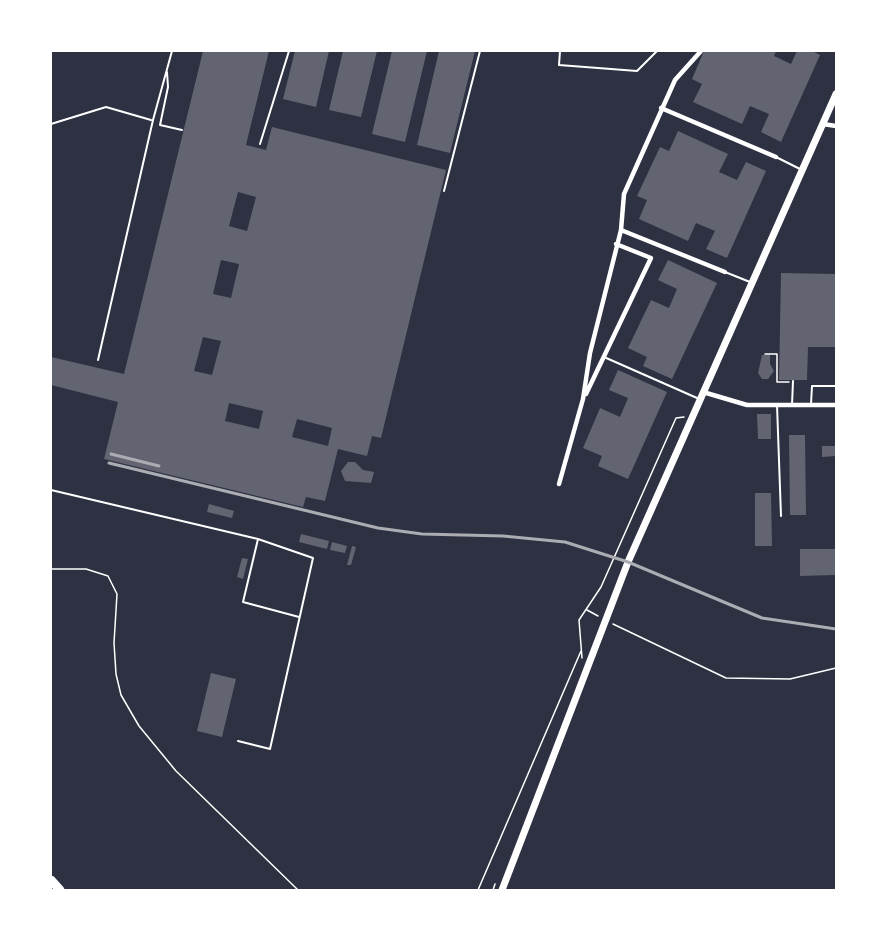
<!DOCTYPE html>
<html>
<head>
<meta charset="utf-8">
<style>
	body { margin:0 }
	#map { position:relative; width:887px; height:941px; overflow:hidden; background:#2d3142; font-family:Roboto,sans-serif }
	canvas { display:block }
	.frame { position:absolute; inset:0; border:52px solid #fff; pointer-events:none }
</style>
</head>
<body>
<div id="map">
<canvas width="887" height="941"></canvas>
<div class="frame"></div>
</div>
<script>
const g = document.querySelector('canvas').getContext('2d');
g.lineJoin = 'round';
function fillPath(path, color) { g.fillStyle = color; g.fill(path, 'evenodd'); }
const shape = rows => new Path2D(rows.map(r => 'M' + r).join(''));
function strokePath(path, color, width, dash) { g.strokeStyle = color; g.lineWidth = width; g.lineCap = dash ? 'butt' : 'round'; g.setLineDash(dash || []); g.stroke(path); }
const building = shape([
	[203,51,269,51,246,145,266,150,272,127,446,170,381,438,372,436,367,456,338,449,325,501,306,497,303,507,104,459,118,402,51,385,51,357,124,374],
	[238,192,256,197,247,231,229,226],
	[221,260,239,264,231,298,213,294],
	[203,337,221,341,212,375,194,371],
	[229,403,263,411,259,429,225,421],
	[297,419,332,428,328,446,292,437],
	[295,51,329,51,316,107,283,99],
	[343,51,377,51,361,117,329,110],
	[392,51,427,51,405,142,372,134],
	[439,51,475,51,450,153,417,145],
	[704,51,776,51,774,56,791,64,797,51,812,51,820,55,781,142,761,132,769,114,750,106,742,124,693,102,702,84,692,79],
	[678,131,728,154,719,172,737,180,746,162,766,171,727,258,706,249,715,231,696,223,688,241,639,219,647,200,637,196,660,147,669,151],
	[668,260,717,283,672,379,643,366,647,357,628,348,651,300,669,308,677,289,658,280],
	[781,273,836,274,836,347,808,347,807,380,779,380],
	[762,355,770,355,770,364,774,371,768,379,762,379,758,373],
	[618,370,667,392,628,479,598,466,602,456,583,448,600,408,620,417,628,398,609,390],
	[757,414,771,414,771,439,758,439],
	[789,435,805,435,806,515,790,515],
	[822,446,836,446,836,456,822,457],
	[348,462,355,462,363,470,374,472,371,483,345,481,341,471],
	[755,493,771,493,772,546,755,546],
	[209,504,234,511,232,518,207,512],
	[301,534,329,541,327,549,299,542],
	[332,542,347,546,345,553,330,550],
	[352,546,356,547,351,565,347,565],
	[800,549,836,549,836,575,800,576],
	[242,558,248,559,243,579,237,577],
	[211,673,236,679,222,737,197,731]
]);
const path = shape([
	[765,354,777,354,777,382,789,382],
	[51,569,86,569,108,576,117,594,114,643,116,674,121,695,139,726,176,771,298,890],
	[587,610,598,616],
	[613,624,726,678,790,679,836,668],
	[582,658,579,620,601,587,676,418,684,417],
	[478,890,581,651],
	[493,890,495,884]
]);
const service = shape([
	[560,51,559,65,637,71,657,51],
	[167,72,168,87,160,125,182,130],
	[51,124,106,107,151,120],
	[260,144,289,51],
	[776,157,800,169],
	[444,191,480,51],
	[725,272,750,282],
	[604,357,697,398],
	[98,360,153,120,172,51],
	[811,404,812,386,836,386],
	[777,405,781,516],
	[792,405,793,381],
	[51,490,258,539,313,558,270,749,238,741],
	[258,539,243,602,299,617]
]);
const minor = shape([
	[661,108,776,157],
	[823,124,836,126],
	[621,230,725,272],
	[703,392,747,405,836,405],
	[586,394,651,258,616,244],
	[559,484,583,399,590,353,621,230,624,194,675,80,701,51]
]);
const secondary = shape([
	[502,890,628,562,836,94]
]);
const motorway = shape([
	[51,880,60,890]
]);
const rail = shape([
	[111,454,159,466],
	[109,463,378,528,422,534,503,536,565,542,628,562,762,618,836,629]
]);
fillPath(building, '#626471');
strokePath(path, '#fff', 1.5);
strokePath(service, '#fff', 2);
strokePath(minor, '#fff', 4.5);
strokePath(secondary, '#fff', 7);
strokePath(motorway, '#fff', 9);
strokePath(rail, '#abadb3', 3);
</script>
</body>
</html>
